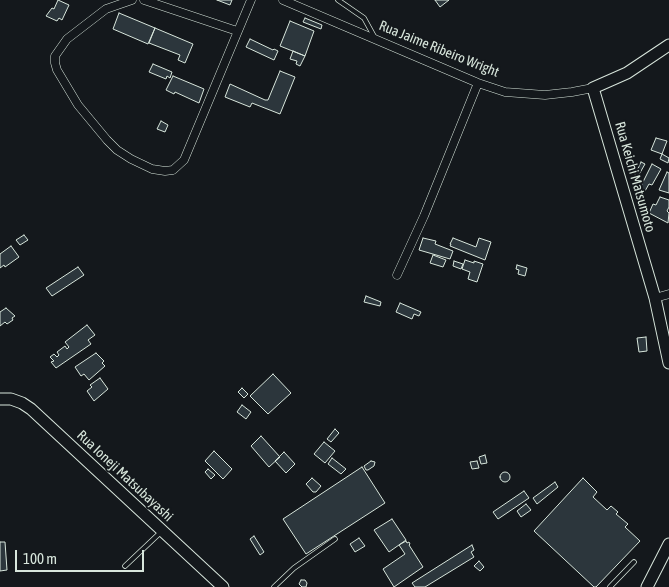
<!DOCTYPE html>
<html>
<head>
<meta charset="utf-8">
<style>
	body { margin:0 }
	#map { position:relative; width:669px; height:587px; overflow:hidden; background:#14181c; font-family:"Asap Condensed",sans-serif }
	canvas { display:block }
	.scale { position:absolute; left:15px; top:550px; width:129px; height:22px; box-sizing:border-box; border:2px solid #d8e6dc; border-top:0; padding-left:6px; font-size:15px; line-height:18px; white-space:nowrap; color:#d8e6dc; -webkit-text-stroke:4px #14181c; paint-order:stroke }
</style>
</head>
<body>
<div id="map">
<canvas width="669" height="587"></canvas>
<div class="scale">100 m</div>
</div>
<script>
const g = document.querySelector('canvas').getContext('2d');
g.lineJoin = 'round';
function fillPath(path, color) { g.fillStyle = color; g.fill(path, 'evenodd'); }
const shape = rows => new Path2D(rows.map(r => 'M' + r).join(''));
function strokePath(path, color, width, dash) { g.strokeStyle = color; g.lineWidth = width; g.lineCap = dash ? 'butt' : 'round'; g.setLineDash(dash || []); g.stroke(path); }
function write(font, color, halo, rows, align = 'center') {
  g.font = font + ' "Asap Condensed",sans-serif'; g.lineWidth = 4; g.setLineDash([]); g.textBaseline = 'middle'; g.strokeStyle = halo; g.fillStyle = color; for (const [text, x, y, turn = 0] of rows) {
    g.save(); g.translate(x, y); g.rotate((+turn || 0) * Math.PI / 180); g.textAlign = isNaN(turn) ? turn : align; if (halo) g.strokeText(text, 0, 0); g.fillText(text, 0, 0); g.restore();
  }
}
const building = shape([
	[58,0,69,5,62,20,59,18,57,21,46,16,52,8,54,9,58,0],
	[217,0,232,0,230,5,217,0],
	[435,0,449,0,440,7,435,0],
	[119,13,155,28,148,44,113,29,119,13],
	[305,18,322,25,321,29,303,22,305,18],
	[290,21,314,31,305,56,280,46,290,21],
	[155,28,193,44,185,63,178,60,180,55,149,43,155,28],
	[250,39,273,50,274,49,278,51,274,60,246,47,250,39],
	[293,51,305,56,300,66,296,64,297,61,290,59,293,51],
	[153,64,172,72,170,78,167,76,166,79,149,72,153,64],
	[280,71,295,77,280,114,252,103,250,107,225,97,230,84,265,100,268,100,280,71],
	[173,76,204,89,199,103,175,92,174,94,166,90,173,76],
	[161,121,168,125,165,132,157,129,161,121],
	[656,138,667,141,662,154,651,150,656,138],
	[662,154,669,158,668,163,660,159,662,154],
	[641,162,645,164,637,178,634,177,641,162],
	[652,164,661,169,652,185,649,184,645,191,640,188,652,164],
	[667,172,669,173,669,193,659,190,667,172],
	[660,197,669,200,669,207,667,211,669,213,668,223,649,213,653,204,656,205,660,197],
	[24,235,28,240,20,245,16,240,24,235],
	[423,238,436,241,435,244,453,251,450,259,419,250,423,238],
	[453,238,476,247,479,238,491,242,485,260,450,246,451,244,450,244,453,238],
	[11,246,19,257,5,267,4,265,0,268,0,254,11,246],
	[433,255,446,260,443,267,430,263,433,255],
	[465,260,474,263,474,261,483,264,477,282,468,279,470,272,462,269,465,260],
	[454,261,463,264,461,269,453,266,454,261],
	[517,265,527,268,525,276,518,274,519,270,516,269,517,265],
	[78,267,84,275,52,296,46,288,78,267],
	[366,296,381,302,380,306,364,302,366,296],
	[400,303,421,312,419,316,414,314,412,319,396,312,400,303],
	[6,308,15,316,12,318,13,320,7,324,5,322,0,326,0,312,6,308],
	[87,325,95,335,88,340,91,344,56,368,51,362,54,361,50,357,54,354,57,357,59,355,57,352,65,346,67,349,69,347,65,342,87,325],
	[646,337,647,351,639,352,637,338,646,337],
	[96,353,104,361,102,363,105,366,89,380,84,374,81,376,75,367,96,353],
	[273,374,291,393,268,414,250,396,273,374],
	[100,378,108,389,94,401,87,391,92,387,90,385,100,378],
	[242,388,248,394,244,398,238,392,242,388],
	[242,405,251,412,246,419,237,412,242,405],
	[335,429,339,433,331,442,327,439,335,429],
	[261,436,280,457,269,467,251,446,261,436],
	[324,442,335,451,325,463,314,454,324,442],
	[214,451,232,469,223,479,205,461,214,451],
	[284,452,295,464,286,473,275,461,284,452],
	[485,455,487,463,481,464,479,457,485,455],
	[332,458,346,469,341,474,328,464,332,458],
	[371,461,375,462,374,466,368,470,366,470,364,466,371,461],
	[477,461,479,468,472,469,470,462,477,461],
	[362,467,385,503,306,554,283,519,362,467],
	[208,469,215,475,211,479,205,472,208,469],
	'500 477a5 5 0 1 1 10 0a5 5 0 1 1-10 0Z',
	[312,478,321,486,316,492,313,492,306,484,312,478],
	[583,478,597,492,593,497,607,510,611,506,618,512,616,514,628,524,625,527,640,541,596,587,594,587,534,531,583,478],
	[555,482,558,487,537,504,533,498,555,482],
	[524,491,529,498,498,519,493,512,524,491],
	[526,504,531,510,521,517,517,511,526,504],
	[392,519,406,540,389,552,374,530,392,519],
	[254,536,264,552,260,555,250,539,254,536],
	[359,538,365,546,355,552,350,544,359,538],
	[406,541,407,543,409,542,410,544,409,545,423,567,394,587,383,569,405,554,399,545,406,541],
	[0,542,5,542,7,570,0,571,0,542],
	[472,545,474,550,471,552,474,557,425,587,415,587,412,583,472,545],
	[479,561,484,567,480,571,474,566,479,561],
	[301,580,305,580,307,583,306,587,302,587,299,584,301,580]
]);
const service = shape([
	[338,0,364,18,375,38],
	[125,566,162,531],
	[274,587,294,568,335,539],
	[610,587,634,562]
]);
const minor = shape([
	[132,0,106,9,67,39,55,56,55,63,57,70,78,105,107,140,117,150,131,159,152,169,165,171,173,170,184,160,251,0],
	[144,0,237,31],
	[283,0,478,83,505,92,545,95,572,92,593,88],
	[397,275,424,216,478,83],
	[655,298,669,294]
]);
const secondary = shape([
	[669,45,627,73,593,88,655,298,669,363],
	[0,399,11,399,22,403,31,409,223,587],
	[647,587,669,544]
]);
const streetNames = [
	["Rua Jaime Ribeiro Wright",439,49,22],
	["Rua Keichi Matsumoto",635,177,74],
	["Rua Ioneji Matsubayashi",125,476,43]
];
fillPath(building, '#2c363c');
strokePath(building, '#d8e6dc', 1);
strokePath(service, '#d8e6dc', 5.5);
strokePath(minor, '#d8e6dc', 9);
strokePath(secondary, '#d8e6dc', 13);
strokePath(service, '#14181c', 4);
strokePath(minor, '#14181c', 8);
strokePath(secondary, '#14181c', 11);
write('14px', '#d8e6dc', '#14181c', streetNames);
</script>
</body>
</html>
